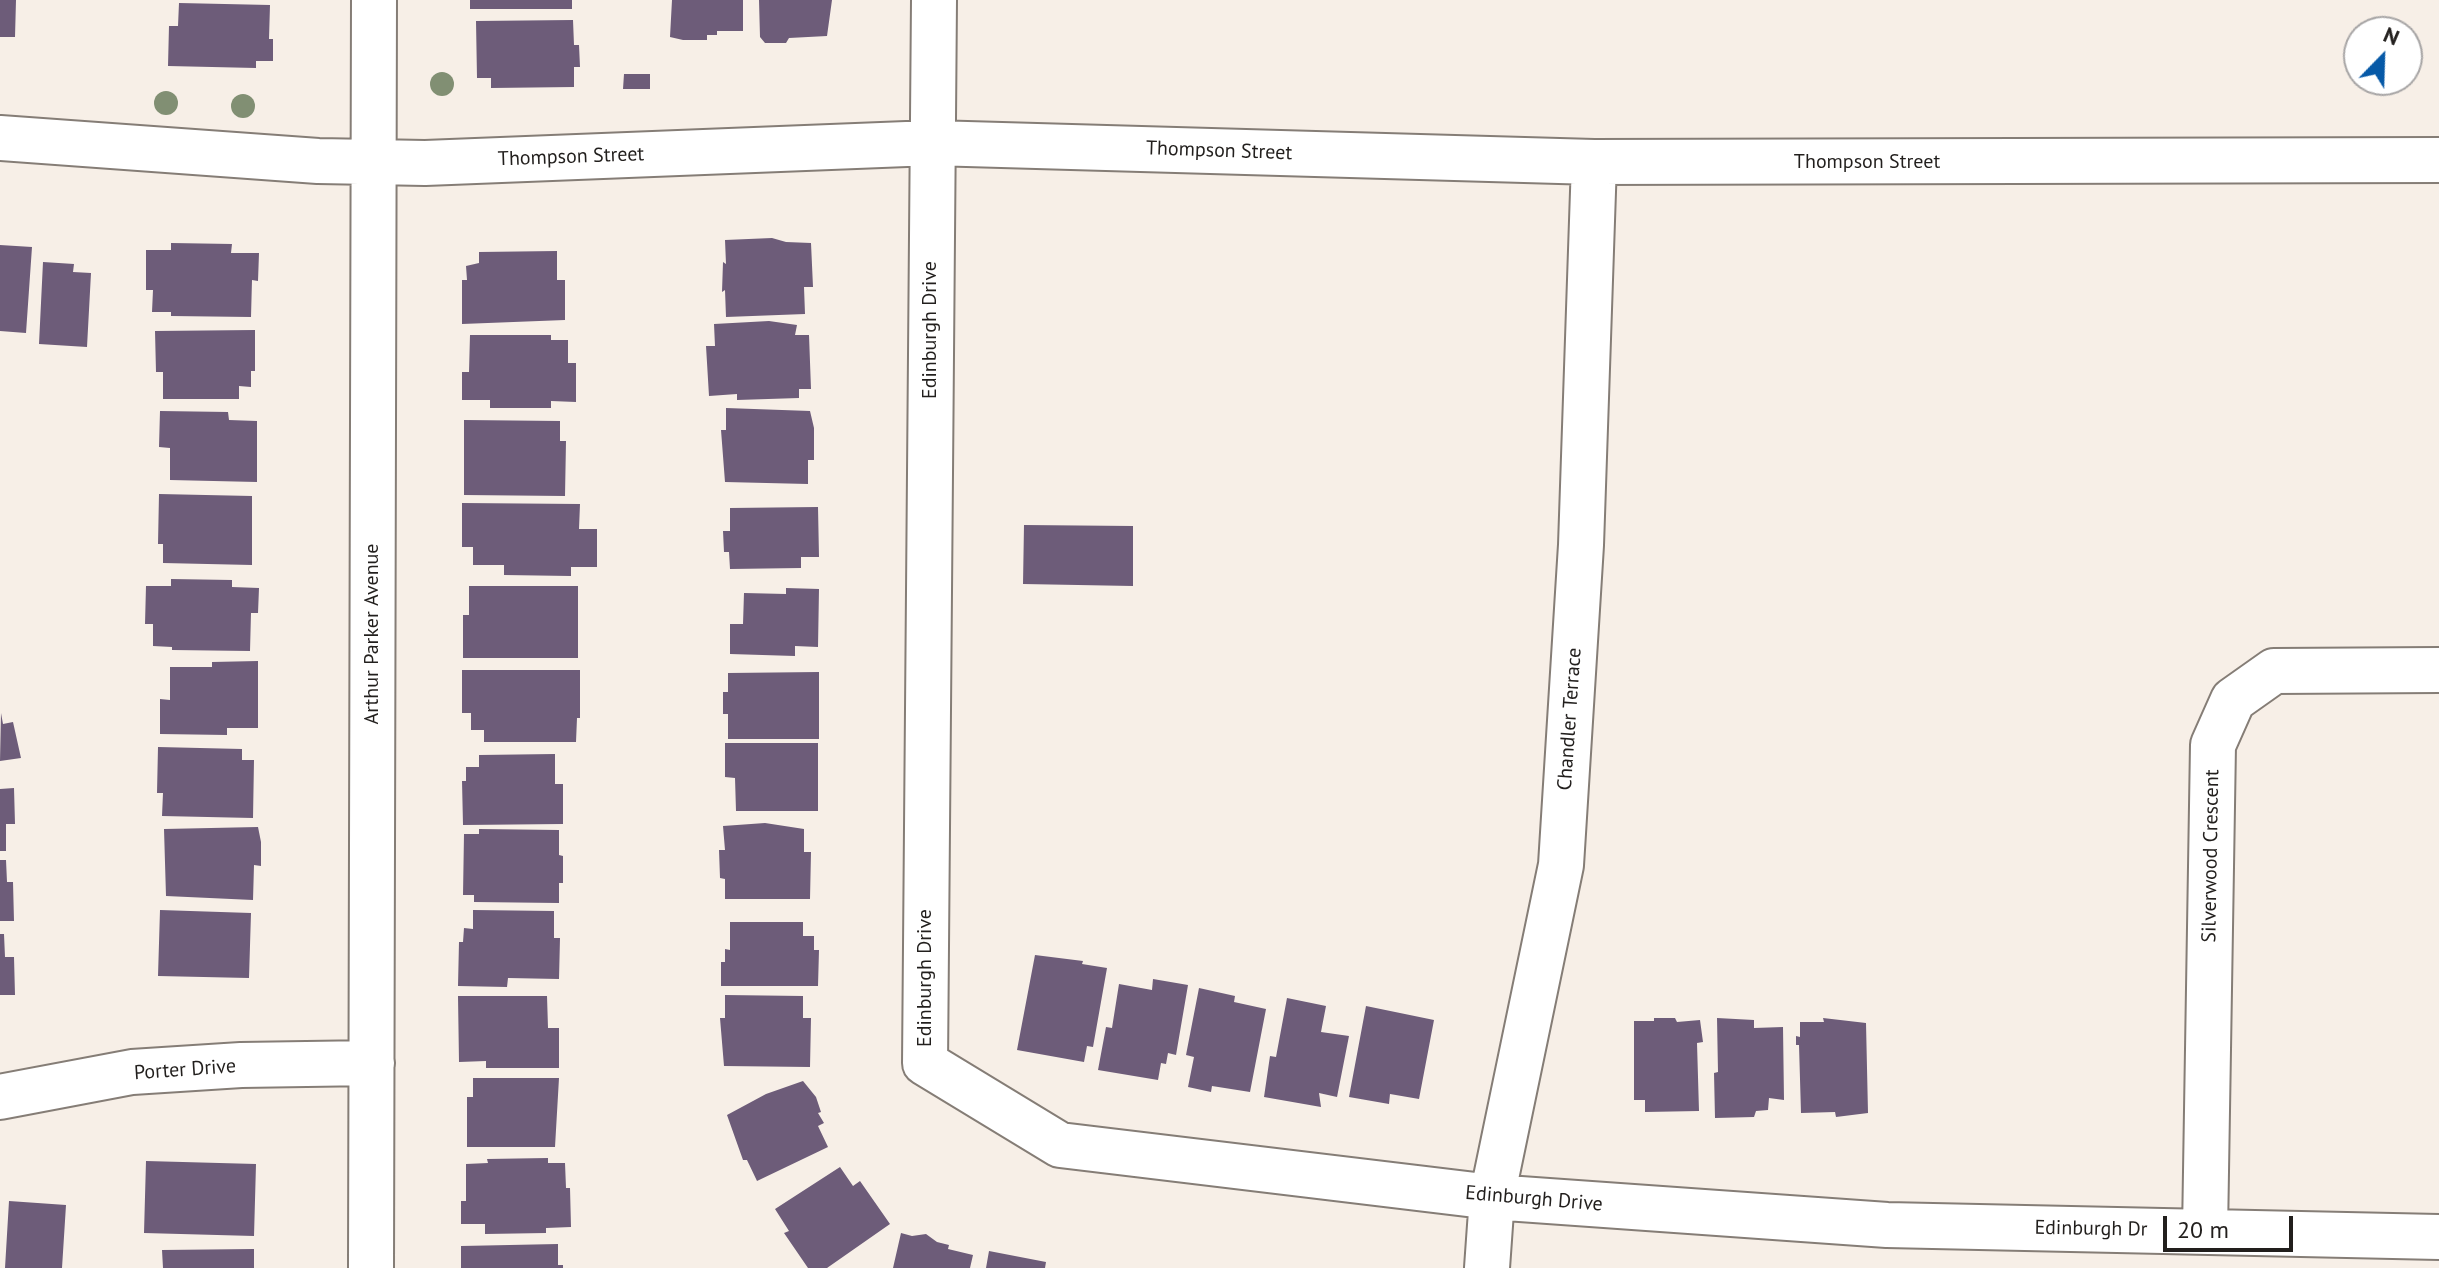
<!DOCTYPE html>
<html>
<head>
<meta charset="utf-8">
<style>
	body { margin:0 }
	#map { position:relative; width:2439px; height:1268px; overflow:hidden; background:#f7efe7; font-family:"PT Sans",sans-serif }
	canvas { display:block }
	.north { position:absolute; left:2343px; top:16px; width:80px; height:80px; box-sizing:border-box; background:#fff; border:2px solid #a7a5a5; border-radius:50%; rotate:23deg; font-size:22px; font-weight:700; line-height:32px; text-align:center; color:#221f1d }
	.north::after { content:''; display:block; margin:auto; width:28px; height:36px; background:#0659a7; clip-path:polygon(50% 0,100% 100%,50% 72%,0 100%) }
	.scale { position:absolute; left:2163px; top:1216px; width:130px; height:36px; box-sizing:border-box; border:4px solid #221f1d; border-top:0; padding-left:10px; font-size:24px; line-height:28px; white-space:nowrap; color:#221f1d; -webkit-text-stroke:6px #fff; paint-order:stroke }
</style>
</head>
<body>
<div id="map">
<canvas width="2439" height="1268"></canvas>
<div class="north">N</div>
<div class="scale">20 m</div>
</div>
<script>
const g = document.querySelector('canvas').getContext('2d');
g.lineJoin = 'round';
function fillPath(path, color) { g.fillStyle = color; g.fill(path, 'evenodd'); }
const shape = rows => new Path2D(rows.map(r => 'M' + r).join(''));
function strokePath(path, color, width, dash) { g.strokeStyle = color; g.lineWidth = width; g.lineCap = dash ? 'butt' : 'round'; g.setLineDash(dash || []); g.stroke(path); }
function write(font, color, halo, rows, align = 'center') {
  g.font = font + ' "PT Sans",sans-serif'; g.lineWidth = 8; g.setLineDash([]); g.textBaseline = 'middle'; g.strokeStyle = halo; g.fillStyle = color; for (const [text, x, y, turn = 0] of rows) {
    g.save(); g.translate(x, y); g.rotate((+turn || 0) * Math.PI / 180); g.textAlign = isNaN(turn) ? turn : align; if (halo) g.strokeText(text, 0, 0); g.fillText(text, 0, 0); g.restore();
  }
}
const building = shape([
	[0,0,16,0,15,37,0,37],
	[470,0,572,0,572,9,470,9],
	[672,0,743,0,743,31,717,31,717,35,707,35,707,40,683,40,670,37],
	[759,0,832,0,827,36,789,38,786,43,765,43,760,37],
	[179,3,270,5,269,39,273,39,273,61,256,61,256,68,168,66,169,26,178,26],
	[573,20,574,45,579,45,580,67,574,67,574,87,491,88,491,78,477,78,476,21],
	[624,74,650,74,650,89,623,89],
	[772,238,786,242,811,243,813,287,804,287,805,314,726,317,725,290,722,292,723,262,726,264,725,240],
	[171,243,232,244,231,253,259,253,258,281,252,280,251,317,171,316,171,312,152,312,153,290,146,290,146,250,171,250],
	[0,245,32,247,26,333,0,331],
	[557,251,557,280,565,280,565,320,462,324,462,280,467,280,466,266,479,263,479,252],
	[43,262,74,264,73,272,91,273,87,347,39,344],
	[769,321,797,325,795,335,809,335,811,389,799,389,799,398,737,400,737,394,709,396,706,346,715,346,714,324],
	[255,330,255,371,251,371,251,387,239,386,239,399,163,399,163,372,156,372,155,331],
	[470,335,551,335,551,340,568,340,568,363,576,363,576,402,551,401,551,408,490,408,490,400,462,400,462,372,469,372],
	[726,408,810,411,814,428,814,460,808,460,808,484,725,482,721,430,726,430],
	[160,411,228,412,229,420,257,421,257,482,170,480,170,448,159,447],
	[464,420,560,421,560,441,566,441,565,496,464,495],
	[159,494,252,496,252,565,163,563,163,544,158,544],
	[462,503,580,504,579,529,597,529,597,567,571,567,571,576,504,575,504,565,473,565,473,547,462,547],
	[818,507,819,557,801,557,801,568,730,569,729,552,724,552,723,531,730,531,730,508],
	[1024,525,1133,526,1133,586,1023,584],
	[171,579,232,580,232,587,259,588,258,613,251,613,250,651,172,650,172,647,153,646,153,624,145,624,146,586,171,586],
	[469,586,578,586,578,658,463,658,463,615,469,615],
	[786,588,819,589,818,647,795,646,795,656,730,654,730,624,743,624,744,593,786,594],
	[258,661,258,728,227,728,227,735,160,734,160,699,170,700,170,667,212,667,212,662],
	[462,670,580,670,580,718,577,718,576,742,484,742,484,730,471,730,471,713,462,713],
	[819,672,819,739,728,739,728,714,723,714,723,692,728,692,728,673],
	[1,713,3,724,13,722,21,758,0,761],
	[725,743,818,743,818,811,736,811,735,778,725,777],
	[158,747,242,749,242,760,254,760,253,818,162,816,163,793,157,793],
	[555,754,555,784,563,784,563,824,463,825,462,781,466,781,466,767,479,767,479,755],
	[14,788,15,824,6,824,6,851,0,851,0,789],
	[765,823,804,829,804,852,811,852,810,899,725,899,725,879,720,878,719,850,725,850,723,826],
	[258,827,261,842,261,866,254,865,253,900,166,896,164,829],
	[479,829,559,830,559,855,563,856,563,883,559,883,559,903,474,902,474,895,463,895,464,834,479,834],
	[0,860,6,860,7,882,13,882,14,921,0,921],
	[160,910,251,913,249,978,158,976],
	[473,910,554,911,554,938,560,938,559,979,508,978,507,987,458,986,459,942,463,942,464,928,473,929],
	[730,922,803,922,803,936,814,936,814,950,819,950,818,986,721,986,721,962,725,962,725,949,730,950],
	[0,934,4,934,5,957,14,957,15,995,0,995],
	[1035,955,1083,961,1082,964,1107,968,1093,1047,1087,1046,1084,1062,1017,1050],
	[1153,979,1188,985,1176,1055,1168,1053,1166,1064,1161,1063,1158,1080,1098,1070,1106,1027,1112,1028,1119,984,1152,990],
	[1199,988,1235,996,1234,1002,1266,1009,1250,1092,1212,1086,1211,1092,1188,1087,1194,1057,1186,1055],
	[725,995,803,996,803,1018,811,1018,810,1067,724,1066,720,1018,725,1018],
	[458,996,547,996,548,1028,559,1028,559,1068,486,1068,486,1061,459,1062],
	[1287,998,1326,1006,1321,1032,1349,1036,1337,1097,1319,1093,1321,1107,1264,1097,1270,1056,1276,1057],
	[1366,1006,1434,1020,1419,1099,1390,1094,1389,1104,1349,1097],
	[1654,1018,1675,1018,1677,1022,1700,1020,1703,1042,1697,1043,1699,1111,1645,1112,1645,1100,1634,1100,1634,1021,1654,1021],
	[1717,1018,1754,1020,1754,1028,1783,1027,1784,1100,1769,1098,1768,1110,1756,1111,1754,1117,1715,1118,1714,1073,1718,1072],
	[1823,1018,1866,1023,1868,1113,1836,1117,1835,1112,1801,1113,1799,1045,1796,1045,1796,1036,1800,1037,1800,1022,1824,1022],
	[473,1078,559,1078,555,1147,467,1147,467,1097,473,1097],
	[803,1081,816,1097,821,1112,818,1113,824,1123,818,1126,828,1147,757,1181,747,1160,743,1160,727,1115,766,1094],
	[548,1158,548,1163,565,1163,566,1188,570,1188,571,1227,546,1228,546,1233,485,1234,485,1224,461,1224,461,1201,466,1201,466,1164,488,1163,487,1159],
	[146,1161,256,1164,254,1236,144,1233],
	[840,1167,853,1186,860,1181,890,1224,827,1268,808,1268,784,1233,789,1231,775,1209],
	[9,1201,66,1205,62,1268,5,1268],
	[901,1233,912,1236,926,1234,937,1242,949,1245,948,1249,973,1255,970,1268,893,1268],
	[558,1244,558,1265,563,1265,563,1268,461,1268,461,1246],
	[254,1249,254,1268,163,1268,162,1250],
	[989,1251,1046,1262,1045,1268,986,1268]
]);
const street = shape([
	[934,0,925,1063,1060,1145,1492,1197,1887,1225,2439,1237],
	[0,138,318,161,373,162,425,163,932,143,1594,162,2439,160],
	[0,1097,132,1072,241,1065,372,1063],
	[2205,1232,2213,745,2233,700,2274,671,2439,670],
	[371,1268,374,0],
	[1487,1268,1492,1197,1561,865,1581,545,1594,162]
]);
const trees = [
	[442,84],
	[166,103],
	[243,106]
];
const streetNames = [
	["Thompson Street",1219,151,2],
	["Thompson Street",571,157,-2],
	["Thompson Street",1867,162],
	["Edinburgh Drive",930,330,-90],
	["Arthur Parker Avenue",372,634,-90],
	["Chandler Terrace",1570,719,-86],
	["Silverwood Crescent",2211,856,-89],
	["Edinburgh Drive",925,978,-90],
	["Porter Drive",185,1070,-4],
	["Edinburgh Drive",1534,1199,5],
	["Edinburgh Dr",2091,1229,1]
];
fillPath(building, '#6d5c79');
strokePath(street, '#857d76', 48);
strokePath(street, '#fff', 44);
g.fillStyle = '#818f73';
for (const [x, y] of trees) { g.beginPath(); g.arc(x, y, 12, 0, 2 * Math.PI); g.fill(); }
write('20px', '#221f1d', '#fff', streetNames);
</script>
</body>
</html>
